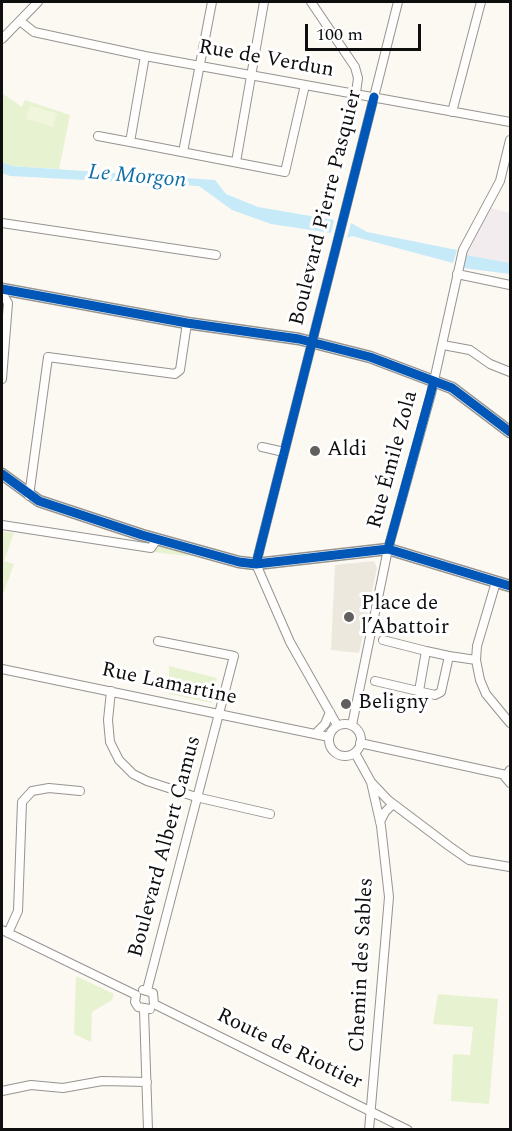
<!DOCTYPE html>
<html>
<head>
<meta charset="utf-8">
<style>
	body { margin:0 }
	#map { position:relative; width:512px; height:1131px; overflow:hidden; background:#fcf9f2; font-family:Spectral,serif }
	canvas { display:block }
	.frame { position:absolute; inset:0; border:3px solid #0e0e0e; pointer-events:none }
	.scale { position:absolute; left:305px; top:24px; width:116px; height:27px; box-sizing:border-box; border:3px solid #0e0e0e; border-top:0; padding-left:8px; font-size:18px; line-height:21px; white-space:nowrap; color:#0e0e0e; -webkit-text-stroke:4px #fff; paint-order:stroke }
</style>
</head>
<body>
<div id="map">
<canvas width="512" height="1131"></canvas>
<div class="frame"></div>
<div class="scale">100 m</div>
</div>
<script>
const g = document.querySelector('canvas').getContext('2d');
g.lineJoin = 'round';
function fillPath(path, color) { g.fillStyle = color; g.fill(path, 'evenodd'); }
const shape = rows => new Path2D(rows.map(r => 'M' + r).join(''));
function strokePath(path, color, width, dash) { g.strokeStyle = color; g.lineWidth = width; g.lineCap = dash ? 'butt' : 'round'; g.setLineDash(dash || []); g.stroke(path); }
function write(font, color, halo, rows, align = 'center') {
  g.font = font + ' Spectral,serif'; g.lineWidth = 6; g.setLineDash([]); g.textBaseline = 'middle'; g.strokeStyle = halo; g.fillStyle = color; for (const [text, x, y, turn = 0] of rows) {
    g.save(); g.translate(x, y); g.rotate((+turn || 0) * Math.PI / 180); g.textAlign = isNaN(turn) ? turn : align; if (halo) g.strokeText(text, 0, 0); g.fillText(text, 0, 0); g.restore();
  }
}
const industrial = shape([
	[491,208,510,213,510,263,466,255]
]);
const green = shape([
	[2,93,22,107,25,100,70,115,59,169,12,166,2,162],
	[2,531,14,533,4,561,14,564,2,597],
	[160,546,189,555,189,556,152,552],
	[169,666,217,678,212,703,169,694],
	[76,976,114,994,112,1000,92,1012,91,1042,74,1034],
	[438,994,498,999,489,1104,451,1101,453,1054,470,1055,473,1027,433,1024]
]);
const pitch = shape([
	[30,106,57,113,53,127,26,119]
]);
const plaza = shape([
	[374,561,377,568,359,653,331,650,335,565]
]);
const water = shape([
	[2,162,12,166,215,180,226,194,258,207,334,220,331,233,271,224,232,210,199,186,10,176,2,173],
	[351,223,367,232,457,250,453,263,352,236,347,238],
	[461,254,510,263,510,274,463,268]
]);
const minor = shape([
	[311,2,355,67,358,78,356,93],
	[20,21,34,32,145,56,510,122],
	[2,39,38,2],
	[145,56,130,142,285,172,305,85],
	[452,112,481,2],
	[98,136,130,142],
	[183,152,212,2],
	[236,162,264,2],
	[2,223,216,255],
	[457,274,510,285],
	[2,293,8,303,2,379],
	[443,345,470,350,490,364,510,372],
	[262,447,284,452],
	[29,496,48,357,175,374,180,370,187,323],
	[2,525,151,548,157,539],
	[496,582,477,646,476,660,480,680,486,694,510,723],
	[383,640,426,651,419,691],
	[426,651,449,656],
	[2,669,329,737],
	[375,681,435,695,441,692,449,656,476,660],
	[111,691,108,720,110,742,119,760,133,774,147,781,196,797,270,814],
	'329 740a16 16 0 1 1 32 0a16 16 0 1 1-32 0Z',
	[337,725,290,642,256,564,398,2],
	[352,725,388,549,431,394,463,250,500,181,510,140],
	[315,734,325,724,330,712],
	[360,743,506,775],
	[355,753,371,782,388,800,449,846,469,860,510,867],
	[510,770,505,777,510,783],
	[380,822,385,812,393,804],
	[2,930,136,995],
	[8,933,18,911,22,802,32,791,49,788,80,791],
	[143,990,153,993,154,1004],
	[147,990,234,656,158,641],
	[136,995,135,1002,138,1007,150,1009],
	[154,1004,408,1130],
	[144,1010,148,1130],
	[2,1091,31,1085,63,1088,102,1081,147,1082],
	[369,1130,389,897,381,826,371,782]
]);
const tertiary = shape([
	[2,289,187,323,299,339,370,357,452,388,510,432],
	[2,474,39,501,142,535,239,562,256,564,388,549,510,586]
]);
const cycleway = shape([
	[2,289,187,323,299,339,370,357,452,388,510,432],
	[2,474,39,501,142,535,239,562,256,564,388,549,510,586],
	[388,549,434,381],
	[256,564,374,97]
]);
const markers = [
	[315,451,6,"#61605e"],
	[349,617,6,"#61605e"],
	[346,704,6,"#61605e"]
];
const streetNames = [
	["Rue de Verdun",266,60,10],
	["Boulevard Pierre Pasquier",327,208,-76],
	["Rue Émile Zola",394,460,-75],
	["Rue Lamartine",169,685,12],
	["Boulevard Albert Camus",166,847,-75],
	["Chemin des Sables",363,965,-87],
	["Route de Riottier",289,1050,26]
];
const poiNames = [
	["Aldi",327,451],
	["Place de",361,605],
	["l’Abattoir",361,629],
	["Beligny",358,704]
];
const waterNames = [
	["Le Morgon",137,178,5]
];
fillPath(industrial, '#f3ecef');
fillPath(green, '#e7f2d1');
fillPath(pitch, '#f0f6db');
fillPath(plaza, '#ece8dd');
fillPath(water, '#c7eaf8');
strokePath(minor, '#959491', 10);
strokePath(tertiary, '#959491', 13);
strokePath(minor, '#fffefd', 8);
strokePath(tertiary, '#fffefd', 10);
strokePath(cycleway, '#0057b8', 9);
for (const [x, y, r, color] of markers) { const dot = new Path2D(); dot.arc(x, y, r, 0, 2 * Math.PI); g.fillStyle = color; g.fill(dot); strokePath(dot, '#fff', 2); }
write('21px', '#0e0e0e', '#fff', streetNames);
write('21px', '#0e0e0e', '#fff', poiNames, 'left');
write('italic 22px', '#0f6fa7', '#fff', waterNames);
</script>
</body>
</html>
